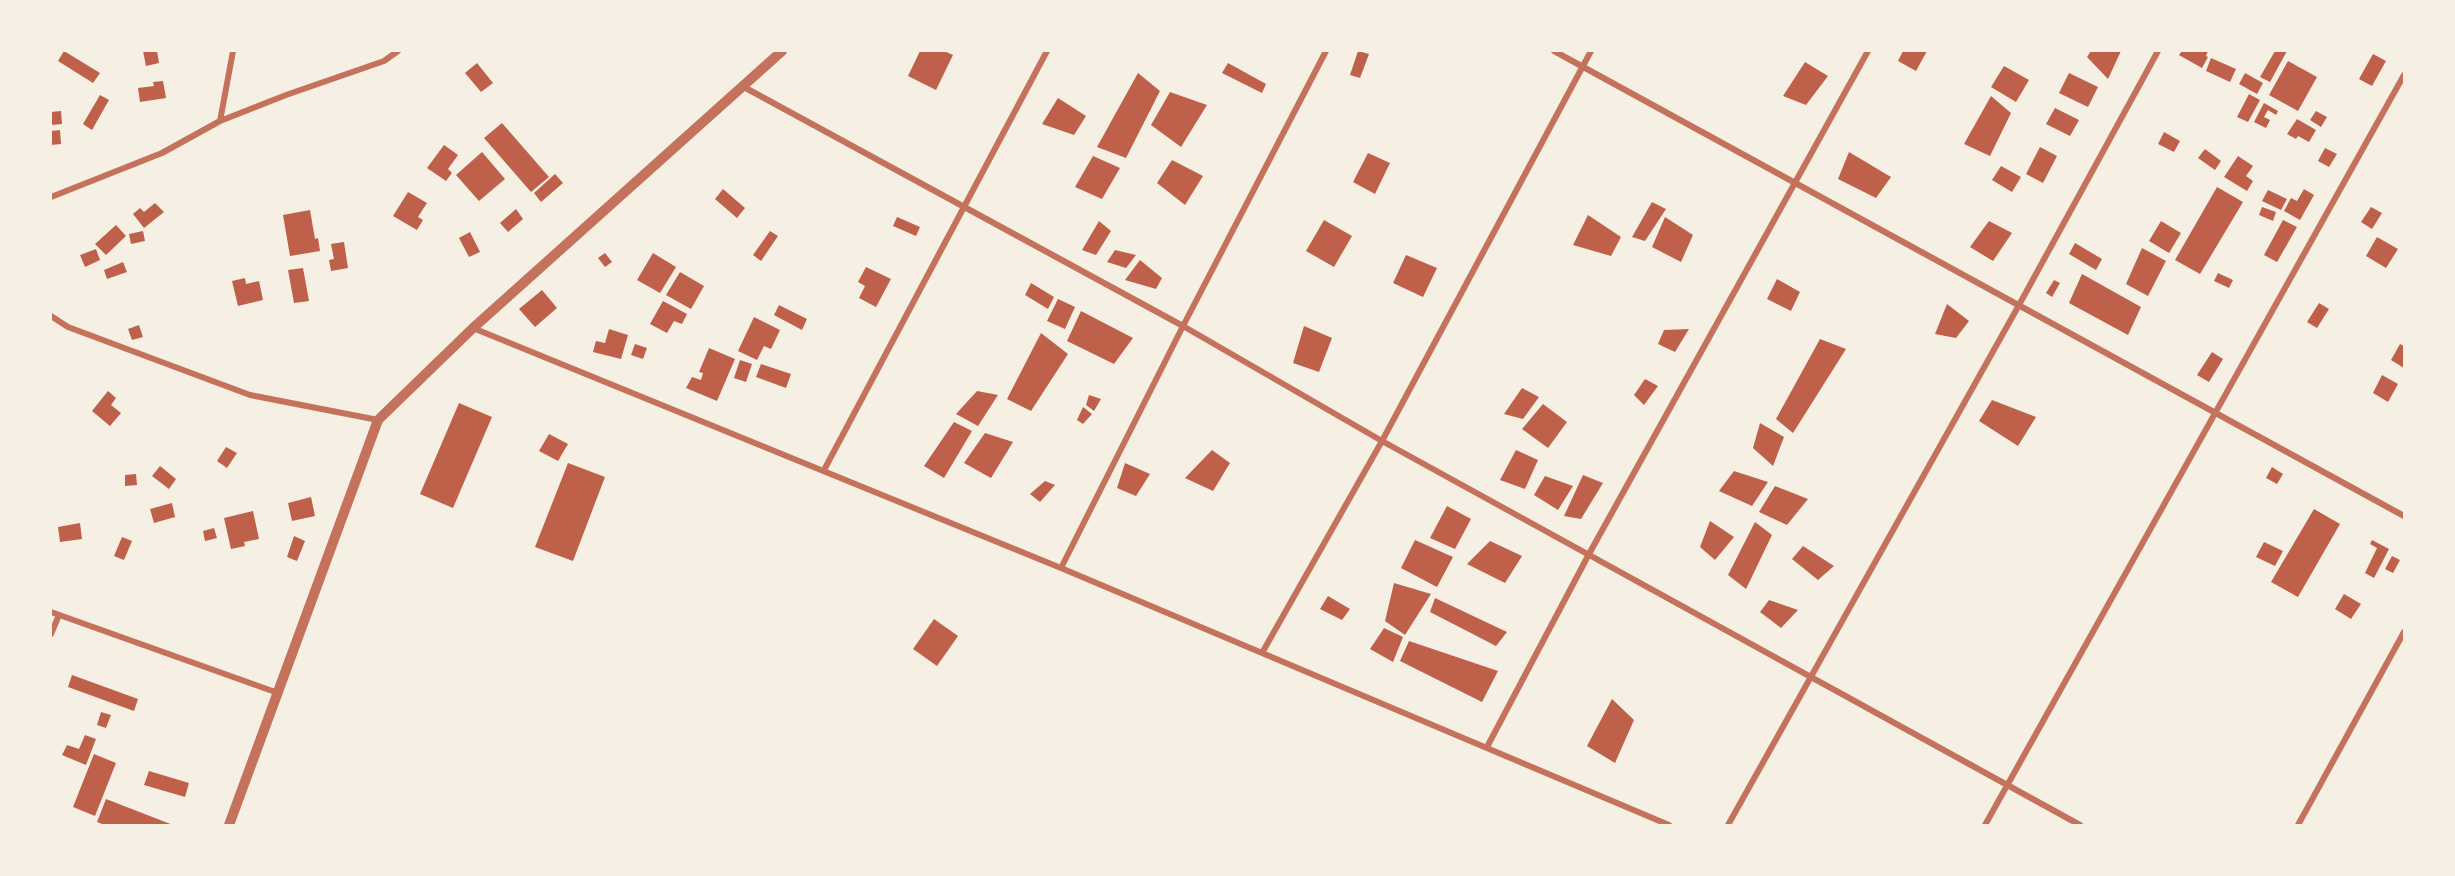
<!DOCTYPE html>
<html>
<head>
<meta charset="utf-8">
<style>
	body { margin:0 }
	#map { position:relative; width:2455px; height:876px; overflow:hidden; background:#f6efe4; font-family:Raleway,sans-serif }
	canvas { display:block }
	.frame { position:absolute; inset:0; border:52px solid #f6efe4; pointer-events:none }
</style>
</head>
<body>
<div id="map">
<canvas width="2455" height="876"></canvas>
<div class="frame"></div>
</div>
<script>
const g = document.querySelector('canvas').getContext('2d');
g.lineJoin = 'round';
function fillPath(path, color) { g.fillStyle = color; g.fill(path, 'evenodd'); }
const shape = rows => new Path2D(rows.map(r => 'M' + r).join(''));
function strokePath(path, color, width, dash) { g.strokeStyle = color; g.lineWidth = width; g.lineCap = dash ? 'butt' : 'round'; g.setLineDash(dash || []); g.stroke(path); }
const building = shape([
	[64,51,100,73,93,83,58,61],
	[143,51,157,51,159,63,146,66],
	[920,51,944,51,953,55,936,90,908,76],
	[1358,51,1369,54,1360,78,1350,75],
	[1903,51,1927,51,1916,71,1898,61],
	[2091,51,2121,51,2108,79,2087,57],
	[2182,51,2208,51,2206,56,2208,57,2202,68,2179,55],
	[2275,51,2287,51,2270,82,2260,77],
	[2373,54,2386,61,2372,86,2359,79],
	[2211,58,2236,69,2230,82,2206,71],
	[2288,61,2317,77,2298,111,2269,95],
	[1805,62,1828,76,1806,105,1783,96],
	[477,63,493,83,481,92,465,73],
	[1228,63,1266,84,1262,93,1222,73],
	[2004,66,2029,80,2016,102,1991,87],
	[1138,73,1160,91,1126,158,1097,147],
	[2069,73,2098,87,2088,107,2059,93],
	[2245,73,2263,83,2257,94,2239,84],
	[163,81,166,98,140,102,138,88,154,86,153,82],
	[1170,92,1207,105,1181,147,1151,125],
	[2249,94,2260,100,2248,122,2237,117],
	[100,95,109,100,92,130,83,124],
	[1991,96,2011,113,1990,156,1964,144],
	[1058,98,1086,116,1074,135,1042,124],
	[2264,103,2278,111,2276,115,2268,110,2264,117,2270,120,2266,128,2254,122],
	[2055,108,2079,120,2070,136,2046,124],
	[61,111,62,124,51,125,51,112],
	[2316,111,2327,117,2321,127,2310,120],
	[2297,119,2316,130,2309,142,2298,136,2296,139,2287,134],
	[502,123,549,177,531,192,484,138],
	[60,130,61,144,51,145,51,131],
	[2164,132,2180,141,2174,152,2158,144],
	[444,145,458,155,448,169,452,173,446,181,427,168],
	[2040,147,2057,156,2043,183,2026,174],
	[2325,148,2337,154,2329,167,2318,161],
	[2205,149,2221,161,2215,170,2198,158],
	[482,152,505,179,479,201,456,175],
	[1849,152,1891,177,1876,198,1838,179],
	[1368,153,1390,163,1375,194,1353,182],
	[1093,156,1120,168,1102,199,1075,187],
	[2238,156,2253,166,2246,176,2253,181,2247,191,2224,177],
	[1172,160,1203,176,1185,205,1157,183],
	[2001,166,2021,177,2012,192,1992,180],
	[555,174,563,183,541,202,534,193],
	[2217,187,2243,202,2200,274,2175,260],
	[723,189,745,208,737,218,715,199],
	[2304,189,2314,195,2300,220,2284,211,2291,198,2297,201],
	[2268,190,2287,199,2281,210,2262,201],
	[408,192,427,203,418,217,423,220,417,230,393,216],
	[1652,202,1666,209,1645,241,1632,237],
	[155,203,164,212,144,228,133,214,140,208,144,212],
	[2262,207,2276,212,2273,221,2259,215],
	[2371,207,2382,213,2372,229,2361,222],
	[516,209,523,219,508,232,500,223],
	[310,210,315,239,318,238,320,251,290,256,283,215],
	[1588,215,1621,237,1611,256,1573,245],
	[897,217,920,227,916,236,893,226],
	[1665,217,1693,235,1681,262,1652,247],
	[1324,220,1352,236,1334,267,1306,251],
	[2283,220,2297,227,2277,262,2264,255],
	[1099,221,1111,231,1096,255,1082,250],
	[1989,221,2012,233,1993,261,1970,247],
	[2161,221,2181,233,2169,253,2149,241],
	[116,225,126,236,106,255,95,244],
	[143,231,145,241,131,244,129,234],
	[770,231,778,236,761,261,753,255],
	[470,232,480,252,469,257,459,238],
	[2377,237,2398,249,2386,268,2366,256],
	[344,242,348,268,331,271,329,260,334,259,331,244],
	[2075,243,2102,259,2096,270,2069,254],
	[2142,248,2166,261,2148,296,2126,284],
	[96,249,100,260,85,267,80,255],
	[1115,250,1136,255,1126,268,1107,262],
	[605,253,612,262,605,267,598,258],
	[653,253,676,267,660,293,637,280],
	[1406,255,1437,268,1423,297,1393,283],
	[1140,260,1162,278,1156,289,1125,280],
	[123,262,127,272,107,279,104,270],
	[866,267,891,279,876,307,859,298,865,286,858,282],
	[303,268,309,301,294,303,288,270],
	[680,272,704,286,691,309,666,295],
	[2218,273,2233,280,2229,288,2214,281],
	[2082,274,2141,307,2128,335,2069,303],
	[245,278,246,284,259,281,263,300,238,306,232,281],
	[1777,279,1800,292,1791,311,1767,299],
	[2054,280,2060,283,2052,297,2046,293],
	[1031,283,1054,297,1048,309,1025,295],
	[542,290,557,308,535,327,519,309],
	[1058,299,1075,307,1065,329,1047,321],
	[663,301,687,314,682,324,674,321,667,333,650,324],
	[2319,303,2329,309,2317,328,2307,322],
	[1947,304,1969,321,1956,338,1935,334],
	[779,305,807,319,802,330,774,315],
	[1081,311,1133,338,1114,364,1067,341],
	[754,317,780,330,771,349,764,346,757,360,738,351],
	[139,325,143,337,132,340,128,329],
	[1304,326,1332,338,1319,372,1293,363],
	[609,329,628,335,621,359,593,352,596,341,605,343],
	[1689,329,1675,352,1658,344,1664,330],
	[1041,333,1068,354,1031,411,1007,399],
	[1820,339,1846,349,1793,433,1776,419],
	[635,344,647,348,643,359,631,355],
	[2400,344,2404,346,2404,368,2391,360],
	[709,348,735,359,717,401,686,388,692,377,701,380,703,373,699,372],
	[2212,352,2223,359,2209,382,2197,375],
	[740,360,752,364,746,382,734,378],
	[761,364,791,374,786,388,756,377],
	[2382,375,2398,384,2388,402,2373,393],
	[1645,379,1658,386,1644,405,1634,395],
	[1522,388,1539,397,1523,419,1504,414],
	[108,391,116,398,111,405,121,413,110,426,92,411],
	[977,391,998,395,978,426,956,414],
	[1089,395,1101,399,1094,411,1086,405],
	[1992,400,2036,417,2018,446,1979,421],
	[459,403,492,417,453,508,420,494],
	[1543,404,1567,422,1548,448,1522,429],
	[1083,407,1092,414,1083,424,1077,420],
	[954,422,972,431,944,478,924,466],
	[1760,423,1784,437,1773,466,1753,448],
	[985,433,1013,442,991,478,964,463],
	[549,434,568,444,558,461,539,451],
	[226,447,237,453,227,468,217,461],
	[1212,450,1230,463,1213,491,1185,478],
	[1516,450,1538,460,1525,489,1500,480],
	[568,463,605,477,573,561,535,547],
	[1125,463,1150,474,1136,496,1117,488],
	[160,466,176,479,169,489,152,476],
	[2272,467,2283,474,2277,484,2266,478],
	[1734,471,1768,482,1752,506,1719,491],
	[136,474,137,485,125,486,125,475],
	[1583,475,1603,483,1581,519,1564,516],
	[1545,476,1573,486,1558,510,1534,495],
	[1045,481,1055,485,1040,502,1030,494],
	[1775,486,1808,499,1787,525,1759,512],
	[311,497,315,516,292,521,288,503],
	[172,503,175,517,154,523,150,509],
	[1447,506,1471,519,1455,549,1430,538],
	[2314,509,2340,524,2298,597,2271,582],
	[253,511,259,539,244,542,245,546,231,549,224,518],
	[1710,521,1734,537,1715,560,1700,547],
	[1755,522,1772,535,1746,589,1728,575],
	[80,523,82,539,60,542,58,527],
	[214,528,217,538,205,541,203,531],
	[294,536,305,541,297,561,287,557],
	[122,537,132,541,124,560,114,556],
	[1415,540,1453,557,1437,587,1401,568],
	[2372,540,2389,549,2374,578,2365,573,2377,548,2370,544],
	[1490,541,1522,556,1505,583,1467,564],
	[2264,542,2283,551,2275,566,2256,557],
	[1803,546,1834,566,1818,580,1792,559],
	[2392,556,2400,560,2393,573,2385,569],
	[1394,583,1431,594,1405,635,1385,621],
	[2344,594,2361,604,2351,619,2335,609],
	[1328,596,1350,609,1342,620,1320,609],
	[1435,598,1507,632,1496,646,1430,612],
	[1769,600,1798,610,1781,628,1760,612],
	[934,619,958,636,937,666,913,649],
	[1384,628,1403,637,1393,662,1370,649],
	[1409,641,1498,671,1482,702,1400,661],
	[72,675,138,699,134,711,68,687],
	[1612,699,1634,720,1615,763,1587,746],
	[101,712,111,715,106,728,97,725],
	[85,735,96,739,86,765,62,755,67,745,79,749],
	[94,754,116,763,95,816,73,807],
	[149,771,189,783,185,797,144,785],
	[106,799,173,825,105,825,97,822]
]);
const minor = shape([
	[1554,51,2404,516],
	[742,86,1183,326,1382,441,2080,825],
	[220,121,233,51],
	[51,197,162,153,220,121,286,95,384,61,398,51],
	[51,316,68,327,250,395,378,420],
	[473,328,1061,568,1669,825],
	[824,470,1047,51],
	[1061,568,1183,326,1326,51],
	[51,612,278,693],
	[51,634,59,615],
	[1262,653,1382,441,1591,51],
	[1487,747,1589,554,1868,51],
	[1728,825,2019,305,2158,51],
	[1985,825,2404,75],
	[2298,825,2404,632]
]);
const tertiary = shape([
	[229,825,378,420,473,328,782,51]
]);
fillPath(building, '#bf614a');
strokePath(minor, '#c5725c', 6);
strokePath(tertiary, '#c5725c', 10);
</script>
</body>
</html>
